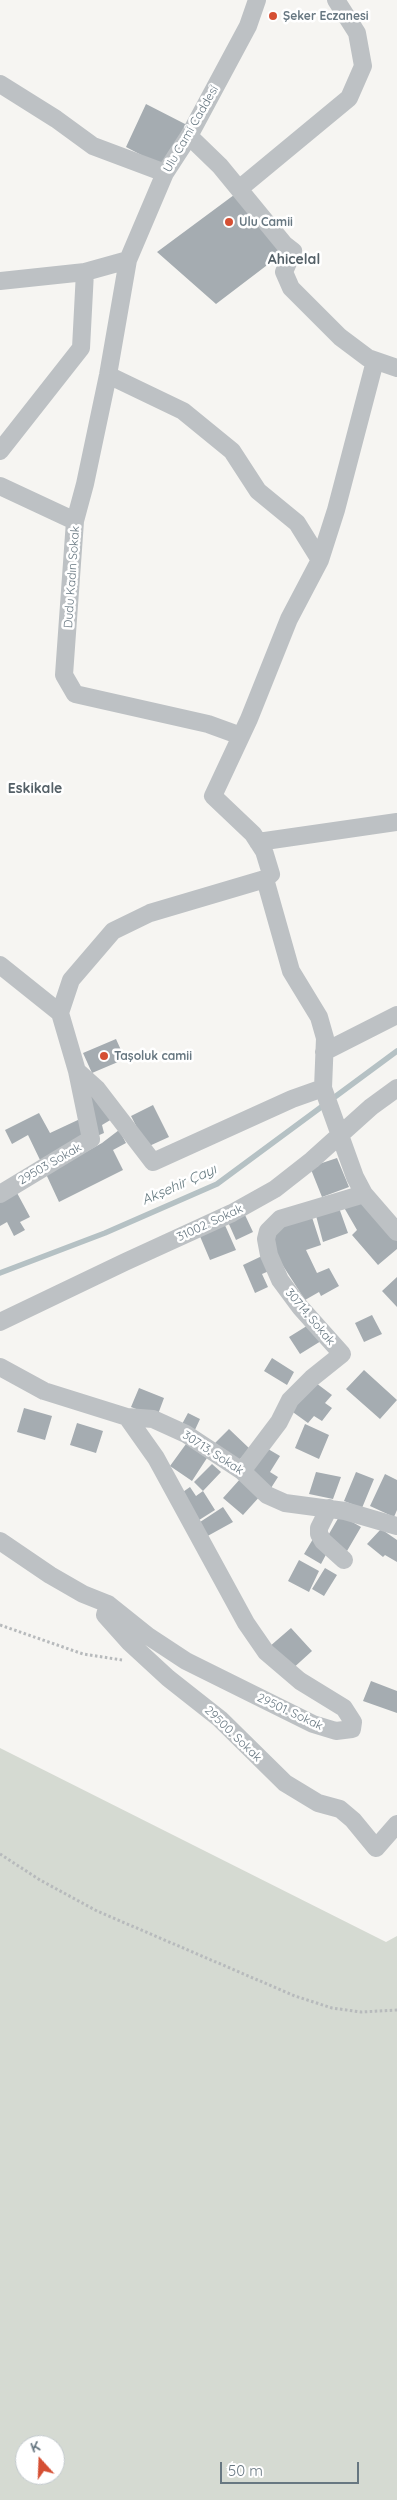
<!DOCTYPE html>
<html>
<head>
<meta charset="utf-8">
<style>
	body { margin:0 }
	#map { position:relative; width:397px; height:2500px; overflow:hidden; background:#f6f5f2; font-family:Quicksand,sans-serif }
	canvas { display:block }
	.north { position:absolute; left:15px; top:2435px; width:50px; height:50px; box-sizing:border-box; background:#fff; border:1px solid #c2c9cd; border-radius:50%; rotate:340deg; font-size:14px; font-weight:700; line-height:20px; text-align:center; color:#677781 }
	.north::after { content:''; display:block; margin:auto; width:18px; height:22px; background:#d54f33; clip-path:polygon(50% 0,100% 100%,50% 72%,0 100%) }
	.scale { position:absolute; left:220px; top:2462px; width:139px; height:22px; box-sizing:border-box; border:2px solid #677781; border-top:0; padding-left:6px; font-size:15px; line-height:18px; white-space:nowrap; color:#677781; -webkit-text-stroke:4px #fff; paint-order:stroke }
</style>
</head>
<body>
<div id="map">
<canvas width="397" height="2500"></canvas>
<div class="north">K</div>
<div class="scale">50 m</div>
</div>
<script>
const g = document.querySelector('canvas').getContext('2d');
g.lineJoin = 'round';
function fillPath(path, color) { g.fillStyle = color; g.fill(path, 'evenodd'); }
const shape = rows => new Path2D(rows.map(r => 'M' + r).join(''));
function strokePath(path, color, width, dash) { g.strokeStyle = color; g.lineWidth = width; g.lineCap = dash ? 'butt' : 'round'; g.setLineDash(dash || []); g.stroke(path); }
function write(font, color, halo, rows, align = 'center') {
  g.font = font + ' Quicksand,sans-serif'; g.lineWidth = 5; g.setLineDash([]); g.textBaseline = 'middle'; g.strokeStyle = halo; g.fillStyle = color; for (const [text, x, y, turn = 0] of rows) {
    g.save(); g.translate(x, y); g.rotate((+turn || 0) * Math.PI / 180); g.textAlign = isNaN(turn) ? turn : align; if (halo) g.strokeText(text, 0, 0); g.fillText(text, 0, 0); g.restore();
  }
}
const green = shape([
	[0,1748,386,1942,397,1936,397,2500,0,2500],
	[25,2445,55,2445,55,2475,25,2475]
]);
const stream = shape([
	[0,1273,105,1233,217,1184,397,1051]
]);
const building = shape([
	[146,104,187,125,166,168,126,147],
	[238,192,283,253,216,304,157,252],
	[116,1039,125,1059,92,1073,83,1053],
	[95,1093,112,1119,102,1125,104,1133,97,1136,86,1098],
	[153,1105,169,1137,147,1147,131,1116],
	[39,1113,50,1133,80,1119,86,1136,41,1162,28,1135,12,1144,5,1130],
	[119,1130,126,1143,113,1150,123,1170,59,1202,46,1174,102,1143],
	[337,1158,349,1187,322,1197,310,1167],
	[16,1191,30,1217,20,1222,25,1230,14,1236,7,1222,0,1226,0,1199],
	[361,1196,397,1238,397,1249,378,1265,352,1235,357,1230,342,1204],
	[338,1205,348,1233,323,1242,315,1212],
	[310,1211,321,1245,306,1250,317,1273,329,1268,339,1286,321,1296,319,1292,305,1300,278,1258,274,1246,277,1221],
	[245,1215,253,1232,236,1240,228,1222],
	[224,1223,236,1250,210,1260,199,1234],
	[262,1256,269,1271,262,1274,268,1287,255,1293,243,1265],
	[397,1277,397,1307,382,1291],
	[372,1315,382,1334,364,1342,355,1323],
	[310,1324,321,1341,300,1354,289,1337],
	[272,1358,294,1372,287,1385,264,1371],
	[364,1370,397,1400,380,1419,346,1389],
	[312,1380,332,1395,325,1403,332,1408,322,1421,314,1416,308,1423,290,1410],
	[139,1388,164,1398,157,1417,131,1407],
	[24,1408,52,1416,45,1440,17,1432],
	[188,1413,200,1419,194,1432,181,1426],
	[77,1423,103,1431,96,1453,70,1445],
	[305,1424,329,1435,319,1459,295,1448],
	[229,1429,250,1449,235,1464,215,1443],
	[186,1444,207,1458,192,1481,170,1466],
	[263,1446,280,1456,270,1472,278,1477,271,1488,246,1474],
	[212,1464,221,1472,203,1491,194,1482],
	[316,1472,341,1477,333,1499,309,1494],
	[356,1472,374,1479,362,1508,344,1501],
	[385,1474,397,1480,397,1510,394,1517,370,1506],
	[241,1478,261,1495,243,1515,223,1498],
	[190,1487,196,1496,203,1491,215,1510,196,1522,180,1494],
	[223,1507,233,1522,204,1538,197,1524],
	[340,1515,361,1527,347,1551,326,1539],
	[381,1529,397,1540,397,1562,385,1555,383,1557,367,1544],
	[313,1539,329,1549,321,1564,304,1554],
	[299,1560,319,1571,309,1592,288,1581],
	[325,1568,337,1575,324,1596,312,1589],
	[291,1628,312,1651,290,1671,269,1647],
	[371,1681,397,1691,397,1713,363,1701]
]);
const path = shape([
	[0,1625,83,1654,122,1660],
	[0,1854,40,1880,97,1911,295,1996,332,2008,361,2012,397,2010]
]);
const minor = shape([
	[0,84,56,119,93,146,165,173],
	[189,136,220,166,284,244,293,251,284,272,291,288,340,337,368,358,397,368],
	[239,189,349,98,363,66,357,33,336,0],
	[0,281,85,272,128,260],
	[375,361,336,510,320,560,289,619,249,719,213,796,253,834,264,851,271,874,265,879,291,971,319,1017,325,1038,323,1088,355,1177,364,1194,397,1232],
	[108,375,183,411,232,451,258,491,297,523,320,560],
	[0,451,81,348,85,272],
	[0,486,75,521],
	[241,736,208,724,75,694,64,675,75,521,85,484,108,375,128,260,165,173,189,136,248,26,257,0],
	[258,842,397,822],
	[265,879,150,913,113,931,71,980,60,1013,77,1071,97,1089,153,1162,292,1099,323,1088],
	[0,965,60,1013],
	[324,1052,397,1015],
	[0,1194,91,1139,77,1071],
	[0,1322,125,1262,232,1213,275,1189,312,1160,371,1107,397,1088],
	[0,1367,44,1391,127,1417,153,1419,186,1434,242,1471,267,1495,285,1503,345,1511,397,1526],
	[242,1471,279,1422,290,1400,312,1378,342,1354,300,1307,280,1280,269,1255,266,1239,268,1231,280,1219,364,1194],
	[329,1508,319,1528,319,1534,323,1541,344,1560],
	[0,1541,50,1575,83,1594,108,1604,148,1636,186,1661,313,1724,336,1731,352,1729,353,1722,344,1708,300,1681,266,1652,246,1623,156,1458,127,1417],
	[108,1604,105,1615,130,1643,168,1678,220,1719,285,1783,318,1803,340,1809,353,1820,376,1848,397,1824]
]);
const markers = [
	[273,16,5,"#d54f33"],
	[229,222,5,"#d54f33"],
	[104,1056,5,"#d54f33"]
];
const poiNames = [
	["Şeker Eczanesi",283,16],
	["Ulu Camii",239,222],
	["Taşoluk camii",114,1056]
];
const streetNames = [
	["Ulu Cami Caddesi",191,129,-60],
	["Dudu Kadın Sokak",72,577,-86],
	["29503 Sokak",50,1164,-30],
	["31002. Sokak",210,1223,-25],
	["30714. Sokak",310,1317,50],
	["30713. Sokak",213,1453,33],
	["29501. Sokak",290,1712,25],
	["29500. Sokak",233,1734,44]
];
const neighbourhoodNames = [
	["Ahicelal",294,260],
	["Eskikale",35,789]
];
const waterNames = [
	["Akşehir Çayı",179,1185,-24]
];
fillPath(green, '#d5dad2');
strokePath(stream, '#b5c1c4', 5.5);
fillPath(building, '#a5acb1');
strokePath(path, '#b7babc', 3, [2.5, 2.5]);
strokePath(minor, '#bdc1c4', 18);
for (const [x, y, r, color] of markers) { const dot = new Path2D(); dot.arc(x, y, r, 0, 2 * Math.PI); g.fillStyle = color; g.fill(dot); strokePath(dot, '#fff', 2); }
write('bold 12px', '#677781', '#fff', poiNames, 'left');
write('12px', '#677781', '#fff', streetNames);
write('bold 14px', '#546067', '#fff', neighbourhoodNames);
write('italic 14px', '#63787e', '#fff', waterNames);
</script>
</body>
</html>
